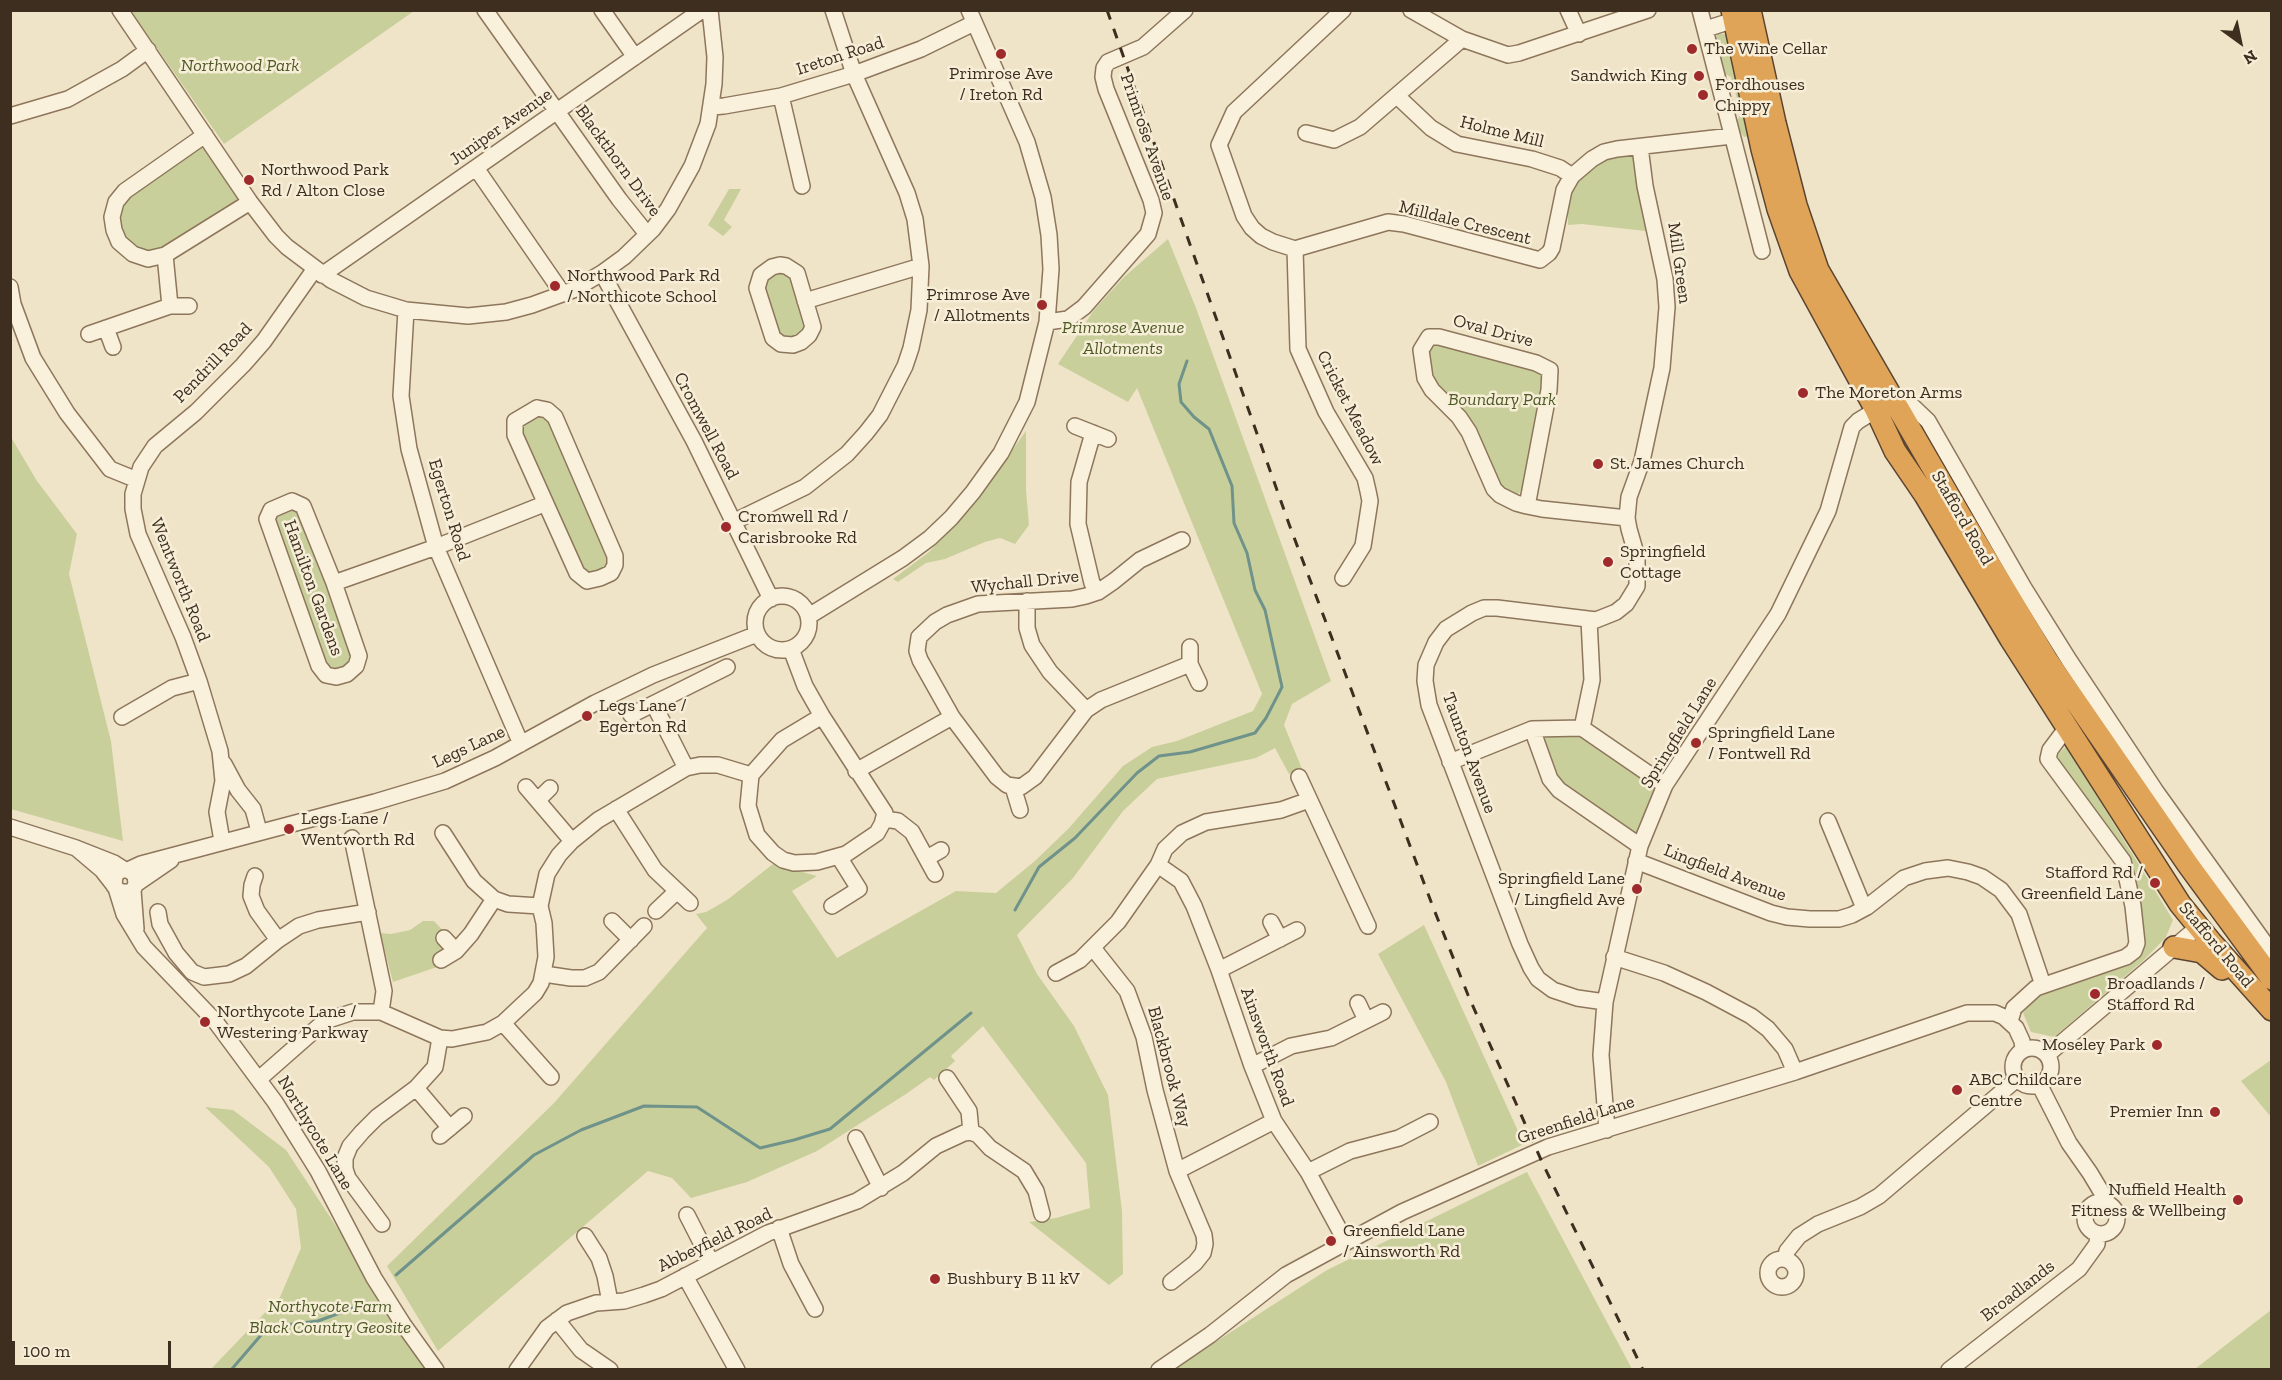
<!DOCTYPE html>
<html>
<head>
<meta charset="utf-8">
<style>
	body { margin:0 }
	#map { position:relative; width:2282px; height:1380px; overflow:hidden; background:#f0e4c8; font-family:"Zilla Slab",serif }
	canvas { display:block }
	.frame { position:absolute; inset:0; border:12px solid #3d2e20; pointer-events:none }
	.north { position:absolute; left:2210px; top:12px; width:60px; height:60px; -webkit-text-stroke:4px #f7eed8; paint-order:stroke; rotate:147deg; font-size:16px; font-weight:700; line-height:24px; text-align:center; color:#3d2e20 }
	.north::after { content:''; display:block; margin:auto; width:21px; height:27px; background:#3d2e20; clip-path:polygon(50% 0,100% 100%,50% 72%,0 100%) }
	.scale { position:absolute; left:12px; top:1341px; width:159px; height:27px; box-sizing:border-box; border:3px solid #3d2e20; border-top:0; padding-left:8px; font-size:18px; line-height:21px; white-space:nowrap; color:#3d2e20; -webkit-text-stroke:4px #f7eed8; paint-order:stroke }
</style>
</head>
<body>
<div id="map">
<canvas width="2282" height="1380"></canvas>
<div class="frame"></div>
<div class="north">N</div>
<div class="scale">100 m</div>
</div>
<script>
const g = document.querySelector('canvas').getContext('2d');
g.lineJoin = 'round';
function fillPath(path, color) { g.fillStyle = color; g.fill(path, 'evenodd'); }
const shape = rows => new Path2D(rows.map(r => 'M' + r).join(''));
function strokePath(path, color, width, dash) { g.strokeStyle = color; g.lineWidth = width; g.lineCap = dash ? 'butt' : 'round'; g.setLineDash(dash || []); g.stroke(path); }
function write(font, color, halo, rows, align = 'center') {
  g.font = font + ' "Zilla Slab",serif'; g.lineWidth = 5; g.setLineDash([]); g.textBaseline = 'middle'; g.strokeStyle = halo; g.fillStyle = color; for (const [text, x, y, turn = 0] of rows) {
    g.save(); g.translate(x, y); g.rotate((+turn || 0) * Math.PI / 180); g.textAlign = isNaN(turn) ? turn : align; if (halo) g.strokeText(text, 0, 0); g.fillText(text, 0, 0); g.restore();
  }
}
const green = shape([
	[131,11,414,11,224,144],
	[1718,34,1727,34,1751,136,1744,137,1735,124,1741,113,1731,77,1723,73,1713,40],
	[203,143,240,198,167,248,153,252,138,248,130,243,122,234,119,223,124,202,130,194],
	[1632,153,1646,231,1582,224,1568,225,1568,208,1575,184,1591,167,1616,155],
	[729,189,741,189,724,220,732,227,723,236,708,225],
	[1168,239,1196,308,1331,681,1292,704,1284,725,1302,769,1289,774,1275,748,1256,758,1157,779,1123,811,1073,878,1017,935,1037,974,1074,1026,1108,1095,1122,1211,1123,1274,1109,1285,1029,1222,1056,1218,1090,1208,1086,1163,983,1026,951,1056,955,1061,934,1080,930,1077,906,1094,817,1151,747,1182,691,1198,672,1178,648,1171,438,1351,387,1266,554,1103,707,928,696,914,706,912,727,900,773,864,817,876,792,891,837,958,956,891,996,893,1036,860,1069,828,1123,766,1152,747,1177,741,1253,711,1262,694,1137,388,1128,402,1058,364,1094,310,1124,277],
	[781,271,789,276,794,282,807,330,802,339,783,341,773,328,762,284,766,277],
	[1434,343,1535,368,1543,373,1544,387,1525,485,1517,496,1506,493,1429,373,1428,355],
	[544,415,551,423,611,559,608,568,591,576,584,572,519,433,524,424,531,417],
	[1026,431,1026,490,1029,525,1015,544,1000,538,985,542,945,559,926,563,898,582,893,579,929,552,968,511],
	[11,437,37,481,77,534,69,574,111,741,123,841,11,809],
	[292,508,299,511,353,658,350,664,331,672,325,668,273,522,275,514],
	[1582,731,1658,785,1634,842,1553,778,1537,733],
	[2066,746,2173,920,2166,937,2144,960,2054,1037,2031,1032,2023,1013,2044,987,2136,960,2143,950,2129,867,2055,766,2057,756],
	[423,921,434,921,448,936,441,942,443,952,440,966,393,982,380,933,391,934,410,930],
	[1424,925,1524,1144,1478,1166,1446,1082,1378,954],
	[2271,1060,2271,1117,2241,1081],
	[205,1107,233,1110,286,1150,430,1369,211,1369,280,1297,301,1248,296,1209,269,1167],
	[1527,1172,1632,1369,1172,1370,1327,1270],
	[2271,1310,2271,1369,2195,1369,2227,1344]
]);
const stream = shape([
	[1015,910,1039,867,1075,838,1137,773,1159,756,1190,752,1255,733,1266,718,1282,687,1265,610,1255,590,1247,553,1234,523,1232,486,1209,429,1194,417,1181,402,1179,384,1187,361],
	[396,1275,534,1155,581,1130,644,1106,697,1107,760,1148,794,1140,830,1129,971,1013],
	[231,1370,268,1327,318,1321,367,1303]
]);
const minor = shape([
	[120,10,250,202,276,236,287,247,331,280,366,298,406,310,468,316,506,312,532,305,573,290,602,273,624,257,653,229,668,209,692,166,708,124,714,84,715,57,710,10],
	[485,10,619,199,647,234],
	[602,10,635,57],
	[1343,10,1234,112,1219,145,1244,216,1252,228,1261,236,1273,242,1295,249,1388,222,1404,224,1540,260,1549,253,1552,248,1564,190,1572,176,1592,159,1604,152,1617,149,1732,136],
	[1411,10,1462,39,1508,55,1519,53,1648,10],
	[1568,10,1579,34],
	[1700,10,1762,251],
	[1706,29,1734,20],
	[781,96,802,186],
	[1397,96,1431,128,1457,144,1532,159,1560,168,1572,176],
	[711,107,724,106,781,96,854,74,921,49,974,23],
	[10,116,68,99,122,69,148,50],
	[1306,133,1334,140,1360,127,1462,39],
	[205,135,125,191,116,202,112,217,114,230,119,242,133,254,148,259,165,255,250,202],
	[476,168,563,294],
	[1295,249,1298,349,1326,412,1365,478,1368,491,1370,501,1363,546,1343,578],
	[165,255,170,306],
	[780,265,786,266,797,273,813,327,809,335,801,342,793,345,781,344,773,338,757,288,761,275,772,267,780,265],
	[602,273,694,441,771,599],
	[322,275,702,10],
	[10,287,13,304,33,358,67,413,110,469,137,480],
	[805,301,921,266],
	[406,310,401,396,409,449,436,547,521,744],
	[1047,322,1068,319,1084,307,1148,234,1154,213,1151,200,1106,89,1103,77,1104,68,1108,62,1143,47,1185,10],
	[106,328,113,347],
	[89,334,170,306,189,306],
	[537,408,547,410,555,417,615,556,615,565,611,573,600,578,587,581,577,573,515,435,515,421,537,408],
	[1075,426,1108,439],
	[1093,433,1079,482,1078,524,1092,583,1098,592],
	[292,501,303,506,334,583,359,656,356,666,347,674,336,677,326,675,319,666,267,519,271,510,292,501],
	[1527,506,1549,390,1550,370,1536,363,1439,337,1429,337,1421,350,1425,378,1432,390,1459,417,1469,432,1494,489,1500,495,1516,503,1527,506,1542,509,1627,518],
	[733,522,805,487,847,454,866,433,880,415,905,366,911,348,919,310,921,266,915,219,907,193,854,74,833,10],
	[334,583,436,547,544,504],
	'755 623a27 27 0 1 1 54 0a27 27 0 1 1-54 0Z',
	[1027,601,1027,628,1032,645,1050,672,1086,710],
	[809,616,903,558,930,538,951,518,973,492,1001,453,1027,402,1047,322,1051,269,1049,235,1043,197,1027,142,969,10],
	[1190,647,1190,664,1199,683],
	[791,649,805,686,822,716,885,813,882,824,877,833,846,854,817,862,794,863,783,860,773,853,757,835,748,806,751,775,782,740,822,716],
	[654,705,686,768],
	[631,715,727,667],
	[122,717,172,688,199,681],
	[952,717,997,777,1007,785,1021,787,1035,777,1086,710,1101,700,1190,664],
	[1582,728,1592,680,1589,620],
	[1532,729,1550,779,1559,790,1640,846],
	[1450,762,1532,729,1582,728,1665,785],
	[224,764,238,790,253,809,259,831],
	[856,771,952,717,920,660,917,651,919,637,935,622,947,615,978,604,1072,599,1086,596,1098,592,1114,581,1140,560,1182,540],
	[1299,777,1368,926],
	[526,787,572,841],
	[1013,787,1020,810],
	[538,800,550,788],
	[616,809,655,870,690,903],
	[884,819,898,821,912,832,935,874],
	[1828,821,1864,908],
	[10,827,76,848,114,863,125,870],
	[443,833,474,881,494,899,508,904,540,906],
	[352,838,384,991,381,1012],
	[222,841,217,812,223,781,220,751,199,681,183,637,138,534,133,509,133,494,141,467,155,446,196,412,243,365,264,341,314,270],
	[76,848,102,870,116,888,120,892,129,892,133,890,136,884,135,875,128,870,121,870,115,875,114,886],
	[927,858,941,850],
	[1636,861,1771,913,1787,917,1810,919,1839,919,1852,915,1867,907,1904,878,1925,871,1948,868,1968,872,1982,877,2001,890,2019,914,2043,985],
	[1158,865,1181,881,1194,906,1219,970,1252,1066,1274,1121,1308,1172,1346,1242],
	[128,870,141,864,375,802,445,781,495,758,595,703,653,675,757,634],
	[255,876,252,885,251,896,257,911,278,940],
	[136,884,171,860],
	[116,888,124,914,144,947,215,1021,275,1102,318,1171,374,1278,403,1324,436,1370],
	[133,890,136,929],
	[832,906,859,889,839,857],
	[656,911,676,892],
	[158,912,160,924,176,953,192,972,204,977,229,974,246,966,278,940,299,926,318,920,368,912],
	[612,921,631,940],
	[1271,922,1280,939],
	[444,938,456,951],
	[1093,948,1127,991,1144,1037,1155,1090,1177,1171,1204,1235,1205,1244,1203,1253,1195,1263,1171,1282],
	[1614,957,1664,973,1706,992,1751,1016,1768,1029,1785,1049,1795,1072],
	[441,960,456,951,471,934,494,899],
	[1219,970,1297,930],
	[1056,973,1080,960,1118,922,1158,865,1165,849,1182,833,1206,822,1281,810,1309,800],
	[544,974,571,978,585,978,599,972,644,926],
	[1605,1002,1577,998,1553,990,1538,979,1531,968,1520,944,1429,705,1425,681,1426,665,1436,642,1446,629,1472,613,1484,608,1497,608,1596,620,1616,612,1626,604,1637,586,1637,557,1629,529,1627,518,1629,497,1642,461,1662,368,1667,307,1665,279,1645,186,1640,147],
	[1358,1003,1366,1020],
	[2010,1021,2014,1008,2036,988,2126,957,2134,951,2137,943,2133,906,2123,861,2048,759,2050,750,2068,726],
	[503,1023,551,1077],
	'2013 1067a19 19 0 1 1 38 0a19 19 0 1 1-38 0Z',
	[2047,1055,2198,927],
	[1252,1066,1291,1046,1331,1038,1383,1012],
	[947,1078,969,1111,971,1132],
	[259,1079,325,1021,353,1012,381,1012,440,1038,452,1039,487,1032,503,1023,535,993,541,983,546,957,544,923,540,906,547,874,559,855,572,841,598,820,686,768,700,765,718,765,751,775],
	[2039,1084,2069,1143,2090,1173,2108,1203],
	[416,1088,450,1128],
	[1607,1130,1601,1055,1605,1002,1640,846,1665,785,1778,614,1828,511,1852,427,1858,421,1894,399,1908,402,1928,421,2024,588,2069,660,2155,790,2272,953],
	[440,1136,464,1116],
	[856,1138,881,1188],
	[1177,1171,1274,1121],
	[1308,1172,1350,1151,1399,1138,1430,1122],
	'2085 1218a16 16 0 1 1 32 0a16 16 0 1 1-32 0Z',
	[687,1215,711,1262],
	[382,1224,348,1178,345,1169,345,1158,350,1146,362,1132,377,1117,416,1088,435,1067,440,1038],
	[779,1228,791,1264,815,1309],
	[585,1236,599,1258,605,1276,610,1302],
	'1768 1273a14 14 0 1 1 28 0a14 14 0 1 1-28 0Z',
	[1785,1259,1787,1251,1799,1236,1818,1224,1860,1207,1879,1196,2017,1079],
	[685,1276,737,1370],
	[557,1320,581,1350,610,1370],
	[517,1370,547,1328,567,1313,596,1303,624,1301,644,1295,661,1289,768,1233,857,1201,903,1173,936,1146,964,1133,971,1132,978,1135,990,1148,1024,1171,1036,1191,1042,1214],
	[1159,1370,1210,1335,1286,1275,1402,1212,1548,1147,1795,1072,1967,1013,1995,1013,2004,1017,2016,1028,2022,1041,2023,1050],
	[1949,1370,2079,1269,2097,1244,2098,1234]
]);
const highway = shape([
	[1732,10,1762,149,1778,209,1800,271,1876,410,1895,451,1925,495,2010,638,2180,904,2211,942,2272,1010],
	[1750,10,1775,123,1796,205,1818,270,1960,515,2047,660,2189,866,2272,979],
	[2174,947,2202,952,2222,969]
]);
const rail = shape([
	[1107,10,1289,524,1433,907,1468,995,1542,1162,1643,1370]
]);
const markers = [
	[1692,49,6,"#9e2a2b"],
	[1001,54,6,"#9e2a2b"],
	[1699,76,6,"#9e2a2b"],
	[1703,95,6,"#9e2a2b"],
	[249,180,6,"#9e2a2b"],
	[555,286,6,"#9e2a2b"],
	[1042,305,6,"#9e2a2b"],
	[1803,393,6,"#9e2a2b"],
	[1598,464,6,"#9e2a2b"],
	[726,527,6,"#9e2a2b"],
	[1608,562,6,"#9e2a2b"],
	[587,716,6,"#9e2a2b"],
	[1696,743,6,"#9e2a2b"],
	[289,829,6,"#9e2a2b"],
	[2155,883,6,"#9e2a2b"],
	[1637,889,6,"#9e2a2b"],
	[2095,994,6,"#9e2a2b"],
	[205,1022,6,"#9e2a2b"],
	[2157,1045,6,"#9e2a2b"],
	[1957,1090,6,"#9e2a2b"],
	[2215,1112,6,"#9e2a2b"],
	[2238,1200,6,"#9e2a2b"],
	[1331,1241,6,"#9e2a2b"],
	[935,1279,6,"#9e2a2b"]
];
const poiNames = [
	["The Wine Cellar",1704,49],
	["Primrose Ave",1001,74,"center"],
	["/ Ireton Rd",1001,95,"center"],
	["Sandwich King",1687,76,"right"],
	["Fordhouses",1715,85],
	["Chippy",1715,106],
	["Northwood Park",261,170],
	["Rd / Alton Close",261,191],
	["Northwood Park Rd",567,276],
	["/ Northicote School",567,297],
	["Primrose Ave",1030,295,"right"],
	["/ Allotments",1030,316,"right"],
	["The Moreton Arms",1815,393],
	["St. James Church",1610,464],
	["Cromwell Rd /",738,517],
	["Carisbrooke Rd",738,538],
	["Springfield",1620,552],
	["Cottage",1620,573],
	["Legs Lane /",599,706],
	["Egerton Rd",599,727],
	["Springfield Lane",1708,733],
	["/ Fontwell Rd",1708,754],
	["Legs Lane /",301,819],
	["Wentworth Rd",301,840],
	["Stafford Rd /",2143,873,"right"],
	["Greenfield Lane",2143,894,"right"],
	["Springfield Lane",1625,879,"right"],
	["/ Lingfield Ave",1625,900,"right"],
	["Broadlands /",2107,984],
	["Stafford Rd",2107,1005],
	["Northycote Lane /",217,1012],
	["Westering Parkway",217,1033],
	["Moseley Park",2145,1045,"right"],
	["ABC Childcare",1969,1080],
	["Centre",1969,1101],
	["Premier Inn",2203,1112,"right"],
	["Nuffield Health",2226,1190,"right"],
	["Fitness & Wellbeing",2226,1211,"right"],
	["Greenfield Lane",1343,1231],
	["/ Ainsworth Rd",1343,1252],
	["Bushbury B 11 kV",947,1279]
];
const streetNames = [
	["Ireton Road",840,56,-18],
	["Juniper Avenue",501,127,-35],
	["Holme Mill",1502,132,14],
	["Primrose Avenue",1147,137,71],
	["Blackthorn Drive",618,161,54],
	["Milldale Crescent",1465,223,14],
	["Mill Green",1679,263,82],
	["Oval Drive",1493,331,15],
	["Pendrill Road",213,363,-46],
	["Cricket Meadow",1350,408,63],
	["Cromwell Road",706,426,62],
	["Egerton Road",449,510,73],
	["Stafford Road",1962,518,60],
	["Wentworth Road",180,580,68],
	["Wychall Drive",1025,582,-6],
	["Hamilton Gardens",313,588,70],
	["Springfield Lane",1679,733,-58],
	["Legs Lane",469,747,-25],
	["Taunton Avenue",1469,753,70],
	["Lingfield Avenue",1725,873,21],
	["Stafford Road",2216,945,50],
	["Ainsworth Road",1267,1047,70],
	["Blackbrook Way",1169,1067,75],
	["Greenfield Lane",1576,1120,-18],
	["Northycote Lane",315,1133,59],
	["Abbeyfield Road",715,1240,-26],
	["Broadlands",2018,1291,-38]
];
const parkNames = [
	["Northwood Park",240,66],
	["Primrose Avenue",1123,328],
	["Allotments",1123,349],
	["Boundary Park",1502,400],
	["Northycote Farm",330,1307],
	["Black Country Geosite",330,1328]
];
fillPath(green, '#c9cf9b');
strokePath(stream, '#6f938a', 3);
strokePath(minor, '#8d765c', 18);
strokePath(highway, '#5b4430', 24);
strokePath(minor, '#faf1dc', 15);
strokePath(highway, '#e0a458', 21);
strokePath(rail, '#3d2e20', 3, [10, 10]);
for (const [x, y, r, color] of markers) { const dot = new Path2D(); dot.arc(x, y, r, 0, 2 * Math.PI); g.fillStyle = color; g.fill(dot); strokePath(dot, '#f7eed8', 2); }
write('18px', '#3d2e20', '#f7eed8', poiNames, 'left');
write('18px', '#3d2e20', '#f7eed8', streetNames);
write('italic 18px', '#4d5a26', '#f7eed8', parkNames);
</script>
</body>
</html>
